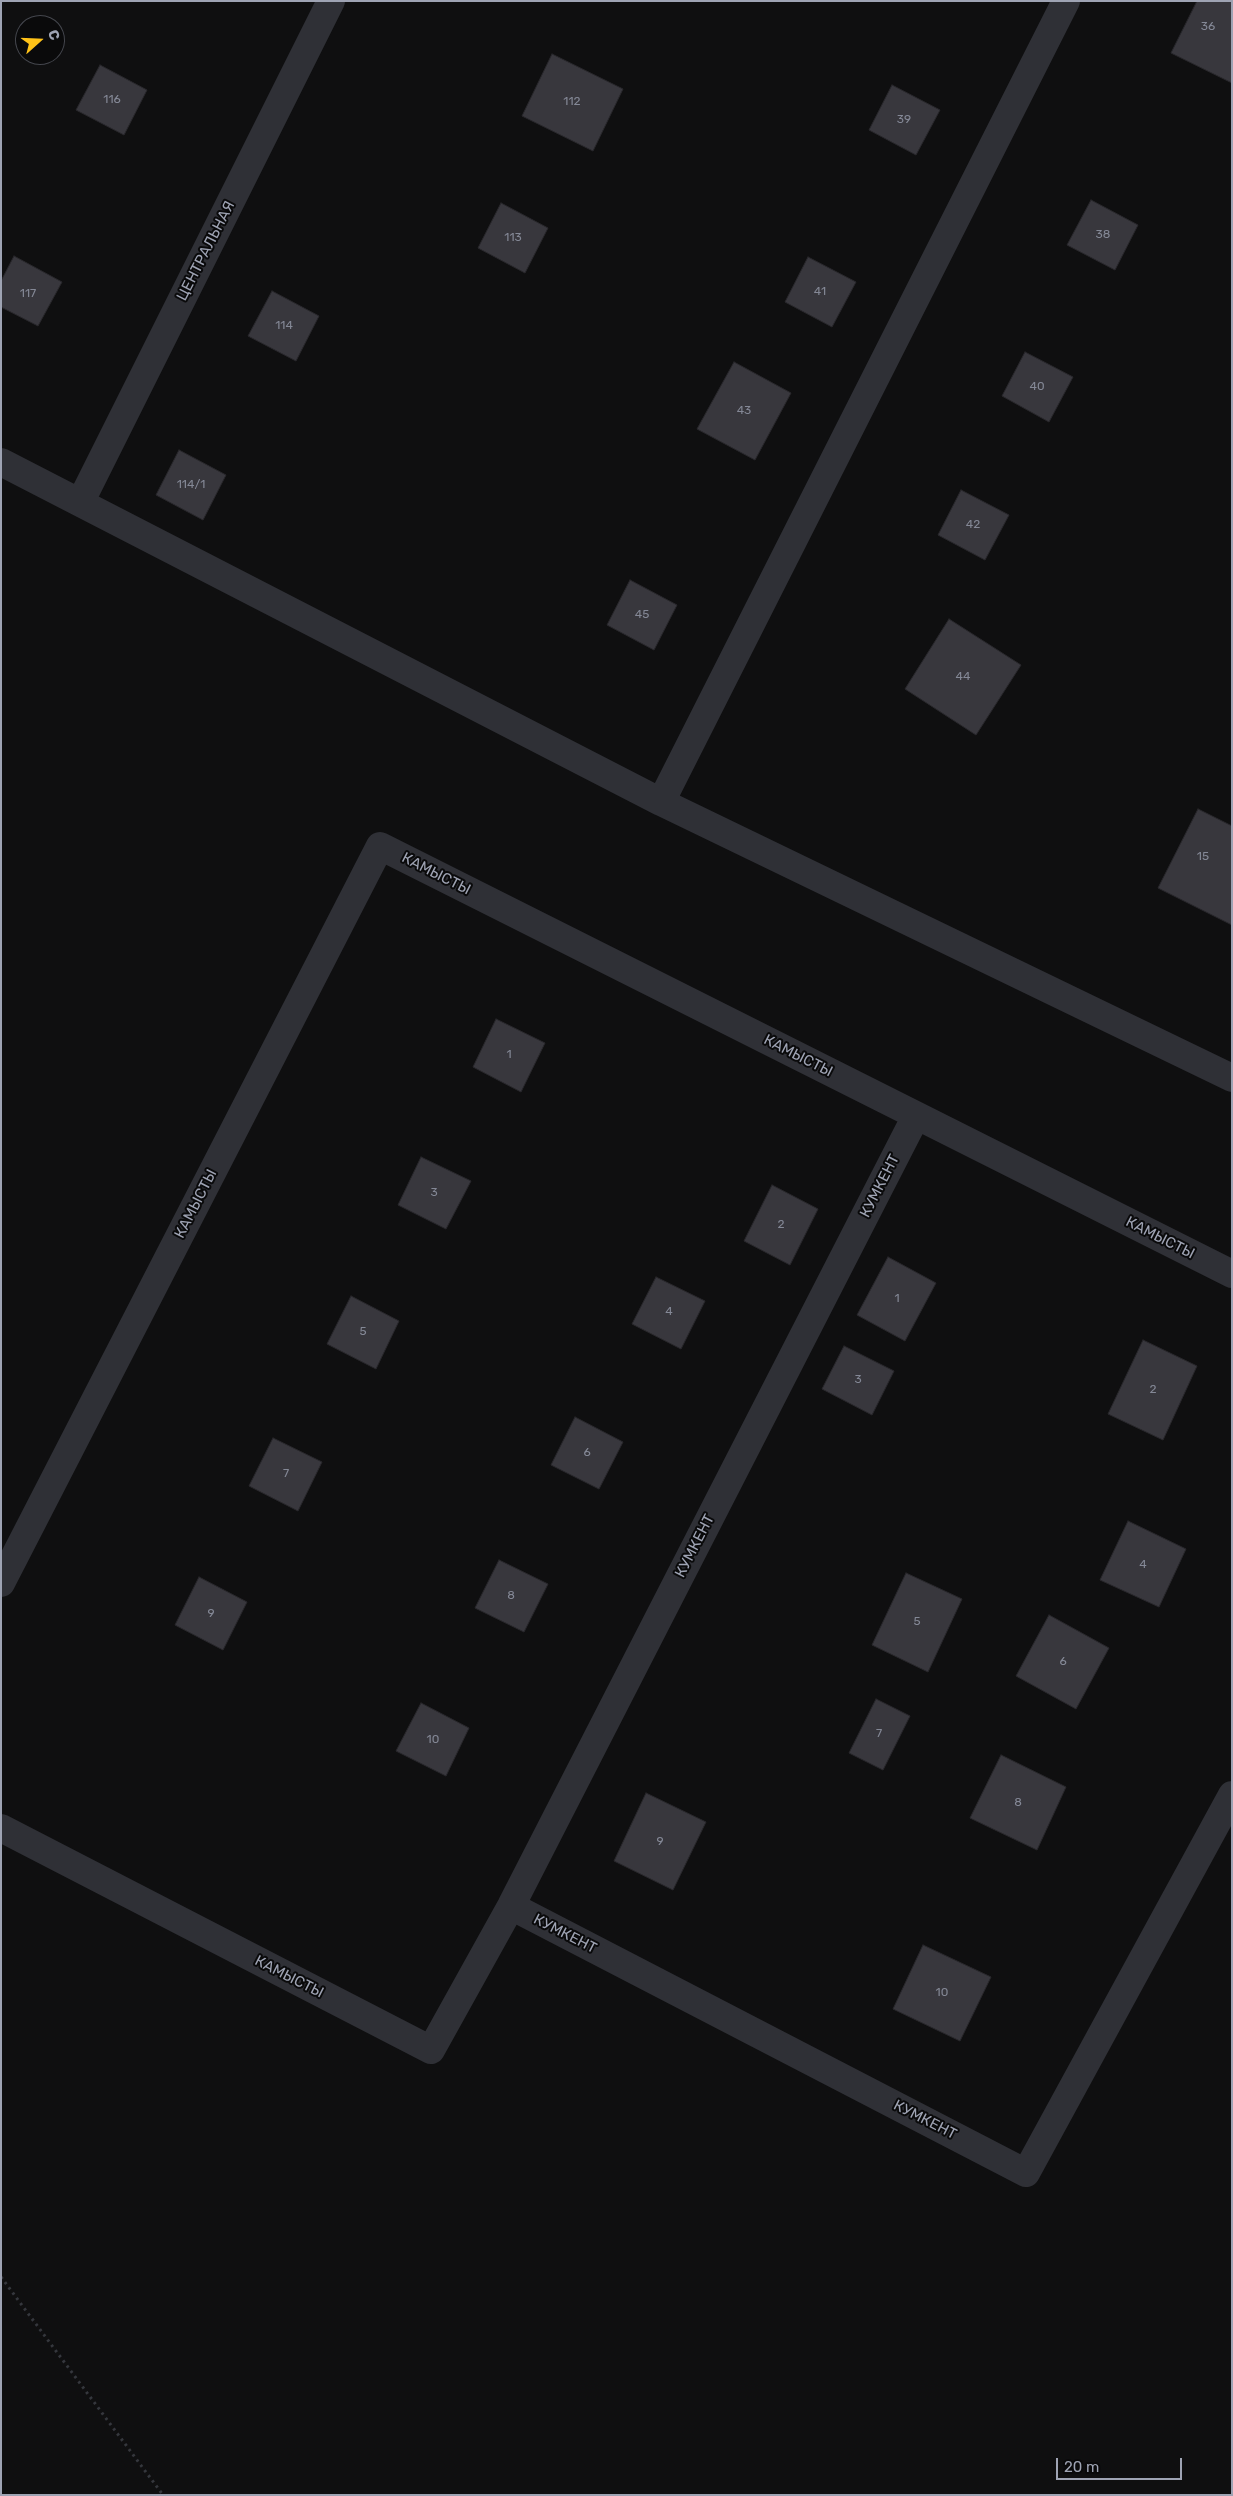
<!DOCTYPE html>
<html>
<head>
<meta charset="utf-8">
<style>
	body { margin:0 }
	#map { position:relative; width:1233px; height:2496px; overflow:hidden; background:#0f0f10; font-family:Rubik,sans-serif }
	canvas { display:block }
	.frame { position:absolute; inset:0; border:2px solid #9ea3b3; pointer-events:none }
	.north { position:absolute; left:15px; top:15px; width:50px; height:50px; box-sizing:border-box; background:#0a0a0b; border:1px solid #45474e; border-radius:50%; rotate:70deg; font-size:14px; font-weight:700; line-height:20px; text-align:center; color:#9ea3b3 }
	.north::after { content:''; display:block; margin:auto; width:18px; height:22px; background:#ffc218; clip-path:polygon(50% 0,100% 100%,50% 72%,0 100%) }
	.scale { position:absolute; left:1056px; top:2458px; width:126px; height:22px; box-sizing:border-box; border:2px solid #9ea3b3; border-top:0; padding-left:6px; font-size:15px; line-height:18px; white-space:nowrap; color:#9ea3b3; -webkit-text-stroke:4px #0a0a0b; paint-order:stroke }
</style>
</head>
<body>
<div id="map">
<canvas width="1233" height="2496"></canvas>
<div class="frame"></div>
<div class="north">С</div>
<div class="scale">20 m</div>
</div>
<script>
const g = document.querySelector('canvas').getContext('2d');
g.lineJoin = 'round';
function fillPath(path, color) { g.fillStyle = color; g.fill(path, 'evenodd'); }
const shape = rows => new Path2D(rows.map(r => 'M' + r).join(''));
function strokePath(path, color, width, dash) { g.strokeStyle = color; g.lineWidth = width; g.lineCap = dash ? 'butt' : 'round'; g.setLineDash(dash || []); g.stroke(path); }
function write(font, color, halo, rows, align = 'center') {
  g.font = font + ' Rubik,sans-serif'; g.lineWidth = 4; g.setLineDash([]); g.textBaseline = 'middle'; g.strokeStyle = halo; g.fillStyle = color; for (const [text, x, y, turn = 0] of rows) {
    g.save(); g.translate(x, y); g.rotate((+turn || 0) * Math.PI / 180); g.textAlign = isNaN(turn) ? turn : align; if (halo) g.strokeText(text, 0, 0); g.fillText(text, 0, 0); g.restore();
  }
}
const building = shape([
	[1197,1,1232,1,1232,83,1171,53,1197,1],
	[552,54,623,89,593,151,522,116,552,54],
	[100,65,147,90,124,135,76,110,100,65],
	[892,85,940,110,916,155,869,130,892,85],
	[1091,200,1138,225,1115,270,1067,245,1091,200],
	[501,203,548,228,525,273,478,248,501,203],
	[14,256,62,282,38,326,1,307,1,281,14,256],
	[808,257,856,282,832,327,785,302,808,257],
	[272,291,319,316,296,361,248,336,272,291],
	[1025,352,1073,377,1049,422,1002,396,1025,352],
	[734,362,791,393,755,460,697,429,734,362],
	[179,450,226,475,203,520,156,495,179,450],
	[961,490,1009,515,985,560,938,535,961,490],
	[630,580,677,605,654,650,607,625,630,580],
	[949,619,1021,665,976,735,905,689,949,619],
	[1198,809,1232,826,1232,925,1158,888,1198,809],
	[496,1019,545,1043,521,1092,473,1067,496,1019],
	[421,1157,471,1181,446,1229,398,1205,421,1157],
	[772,1185,818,1209,790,1265,744,1241,772,1185],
	[888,1257,936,1283,905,1341,857,1315,888,1257],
	[656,1277,705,1301,681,1349,632,1324,656,1277],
	[351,1296,399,1321,376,1369,327,1344,351,1296],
	[1143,1340,1197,1366,1163,1440,1108,1414,1143,1340],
	[844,1346,894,1371,872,1415,822,1389,844,1346],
	[575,1417,623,1442,599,1489,551,1465,575,1417],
	[273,1438,322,1462,298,1511,249,1486,273,1438],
	[1128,1521,1186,1549,1159,1607,1100,1580,1128,1521],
	[499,1560,548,1584,524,1632,475,1608,499,1560],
	[906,1573,962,1599,928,1672,872,1645,906,1573],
	[199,1577,247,1602,223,1650,175,1625,199,1577],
	[1049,1615,1109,1648,1076,1709,1016,1676,1049,1615],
	[876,1699,910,1716,883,1770,849,1753,876,1699],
	[421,1703,469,1728,446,1776,396,1751,421,1703],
	[1001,1755,1066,1787,1037,1850,970,1818,1001,1755],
	[646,1793,706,1822,673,1890,614,1861,646,1793],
	[923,1945,991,1977,960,2041,893,2009,923,1945]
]);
const path = shape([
	[1,2277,163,2495]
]);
const minor = shape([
	[1,462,661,802,1232,1078],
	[81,501,331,1],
	[661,802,1066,1],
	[1,1583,380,846,1232,1274],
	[1,1828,431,2050,511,1906,916,1116],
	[511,1906,1026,2173,1232,1795]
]);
const numberNames = [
	["36",1208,27],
	["116",112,100],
	["112",572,102],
	["39",904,120],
	["38",1103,235],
	["113",513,238],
	["41",820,292],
	["117",28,294],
	["114",284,326],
	["40",1037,387],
	["43",744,411],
	["114/1",191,485],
	["42",973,525],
	["45",642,615],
	["44",963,677],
	["15",1203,857],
	["1",509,1055],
	["3",434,1193],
	["2",781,1225],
	["1",897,1299],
	["4",669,1312],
	["5",363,1332],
	["3",858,1380],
	["2",1153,1390],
	["6",587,1453],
	["7",286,1474],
	["4",1143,1565],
	["8",511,1596],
	["9",211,1614],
	["5",917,1622],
	["6",1063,1662],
	["7",879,1734],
	["10",433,1740],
	["8",1018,1803],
	["9",660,1842],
	["10",942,1993]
];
const streetNames = [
	["ЦЕНТРАЛЬНАЯ",206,251,-63],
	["КАМЫСТЫ",436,874,27],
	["КАМЫСТЫ",798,1056,27],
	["КУМКЕНТ",880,1186,-63],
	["КАМЫСТЫ",196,1204,-63],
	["КАМЫСТЫ",1160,1238,27],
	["КУМКЕНТ",695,1546,-63],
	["КУМКЕНТ",565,1934,27],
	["КАМЫСТЫ",289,1977,27],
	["КУМКЕНТ",925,2120,27]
];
fillPath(building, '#38373d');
strokePath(building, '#29282c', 1);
strokePath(path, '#35373d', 3, [2.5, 4]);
strokePath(minor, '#2f3036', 28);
write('12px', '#848896', null, numberNames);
write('15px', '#9ea3b3', '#0a0a0b', streetNames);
</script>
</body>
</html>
